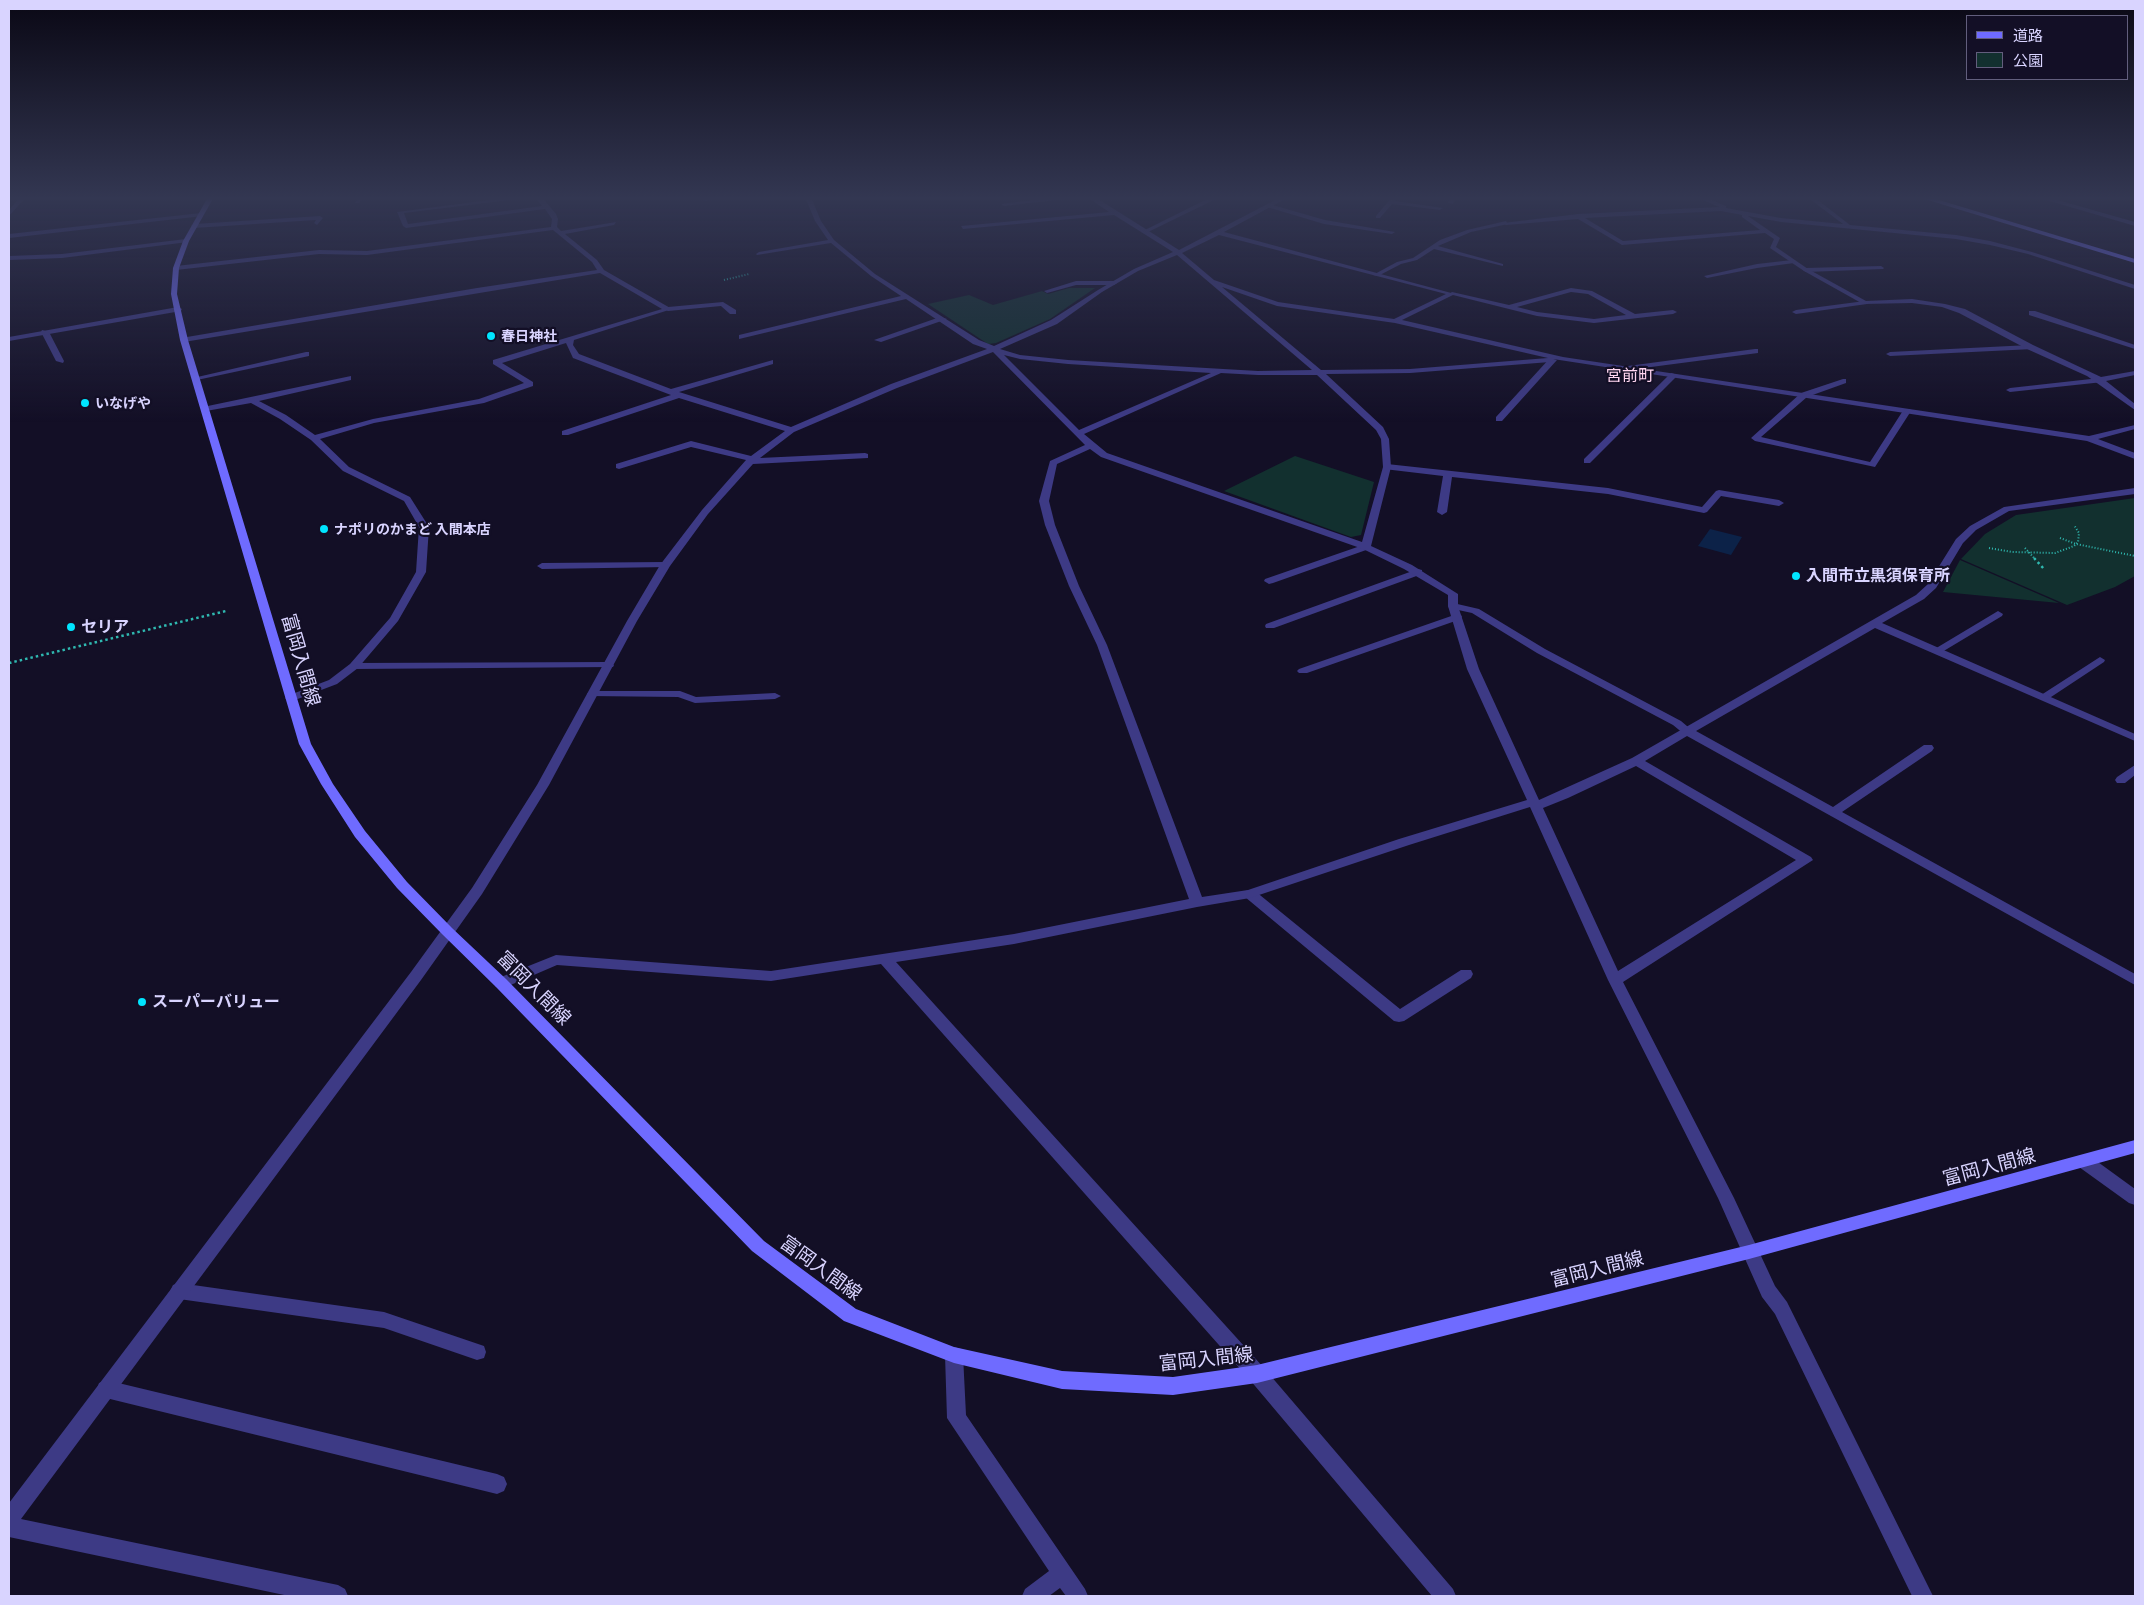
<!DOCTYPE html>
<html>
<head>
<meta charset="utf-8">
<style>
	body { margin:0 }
	#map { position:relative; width:2144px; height:1605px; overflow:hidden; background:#130f26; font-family:Barlow,"Noto Sans JP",sans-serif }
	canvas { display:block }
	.frame { position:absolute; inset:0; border:10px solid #d9d4ff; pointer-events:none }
	.legend { position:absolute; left:1966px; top:15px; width:162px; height:65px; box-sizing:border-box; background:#130f26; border:1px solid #625e7d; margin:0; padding:6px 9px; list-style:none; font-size:15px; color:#d9d4ff }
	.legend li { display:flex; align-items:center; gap:10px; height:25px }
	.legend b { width:25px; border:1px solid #625e7d }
</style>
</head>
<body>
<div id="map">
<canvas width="2144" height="1605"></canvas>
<div class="frame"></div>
<ul class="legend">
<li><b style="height:6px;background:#6f6bff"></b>道路</li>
<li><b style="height:14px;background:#12302f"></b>公園</li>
</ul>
</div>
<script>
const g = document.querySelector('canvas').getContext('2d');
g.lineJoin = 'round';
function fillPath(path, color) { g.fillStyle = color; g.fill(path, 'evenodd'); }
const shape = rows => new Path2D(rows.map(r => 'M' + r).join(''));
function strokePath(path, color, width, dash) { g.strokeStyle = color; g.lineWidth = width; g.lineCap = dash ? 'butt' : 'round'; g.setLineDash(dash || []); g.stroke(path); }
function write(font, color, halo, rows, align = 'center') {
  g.font = font + ' Barlow,"Noto Sans JP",sans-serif'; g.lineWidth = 4.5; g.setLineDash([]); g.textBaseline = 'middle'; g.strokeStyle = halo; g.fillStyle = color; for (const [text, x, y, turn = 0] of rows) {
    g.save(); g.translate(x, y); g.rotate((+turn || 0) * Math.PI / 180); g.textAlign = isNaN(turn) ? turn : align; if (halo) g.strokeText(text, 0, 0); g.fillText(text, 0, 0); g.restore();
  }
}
const green = shape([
	[1069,288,1095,288,1050,319,996,343,988,344,928,304,969,295,993,305,1042,291,1048,294],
	[1295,456,1374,482,1361,535,1351,537,1224,491],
	[2135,498,2135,576,2115,587,2067,605,1961,559,1985,534,2016,515],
	[1960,560,2059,603,1943,592]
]);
const water = shape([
	[1710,529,1742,537,1731,555,1698,546]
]);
const pathFar1 = shape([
	[724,280,749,274],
	[2060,538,2076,544,2135,556],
	[1989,548,2012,552,2055,553,2074,546,2078,542,2079,533,2074,525],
	[2025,548,2035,559]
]);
const path = shape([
	[2034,558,2044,569],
	[9,663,226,611]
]);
const service = shape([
	[358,197,364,197,359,203,355,203,358,197],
	[1211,197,1220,197,1146,233,1141,232,1211,197],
	[1392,197,1398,197,1395,201,1443,208,1440,210,1392,204,1380,218,1376,218,1376,216,1392,197],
	[1450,197,1456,197,1453,204,1448,203,1450,197],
	[1269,204,1325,220,1395,232,1392,234,1324,224,1267,207,1269,204],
	[1506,221,1508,224,1471,232,1438,246,1503,264,1503,266,1434,249,1417,260,1401,264,1378,276,1373,275,1397,262,1413,258,1440,240,1467,230,1506,221],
	[1792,260,1794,261,1794,263,1757,268,1707,278,1704,276,1757,264,1792,260],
	[1881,266,1884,268,1883,269,1806,272,1803,270,1806,268,1881,266],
	[1076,281,1114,281,1117,283,1114,285,1076,285,1047,293,1044,291,1076,281],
	[1571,288,1592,291,1635,314,1673,310,1677,312,1673,314,1594,323,1537,316,1449,294,1452,292,1509,305,1571,288],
	[1571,292,1588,294,1626,315,1594,319,1537,312,1517,307,1571,292],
	[1865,301,1869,303,1867,304,1796,314,1792,312,1796,310,1865,301],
	[723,302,736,310,736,314,730,314,721,306,668,311,664,309,668,307,723,302],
	[2029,311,2035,311,2135,345,2135,349,2029,315,2029,311],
	[940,317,947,319,881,342,874,340,940,317],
	[42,330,49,332,64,361,63,363,56,361,41,332,42,330],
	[2030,345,2034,347,2033,349,1890,356,1886,354,1890,352,2030,345],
	[1755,349,1758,349,1758,353,1628,370,1624,368,1628,366,1755,349],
	[1550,358,1557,360,1502,421,1496,421,1496,417,1550,358],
	[1671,373,1678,375,1590,463,1584,463,1584,459,1671,373],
	[2100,378,2103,378,2103,382,2010,392,2006,390,2010,388,2100,378],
	[1843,379,1846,379,1846,383,1807,397,1761,437,1870,462,1904,409,1910,409,1911,411,1875,467,1755,441,1751,438,1801,393,1843,379],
	[1387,464,1608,488,1702,507,1716,491,1719,490,1779,500,1784,503,1779,506,1721,496,1707,512,1704,513,1608,494,1452,477,1447,512,1442,515,1437,512,1443,476,1384,469,1383,467,1387,464],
	[1366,544,1371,547,1369,549,1273,583,1269,584,1264,581,1265,579,1366,544],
	[665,562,670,565,668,567,542,569,537,566,542,563,665,562],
	[1418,569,1422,570,1422,574,1274,628,1266,628,1265,626,1266,624,1418,569],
	[1453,603,1479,609,1545,649,1681,721,1694,732,1692,734,1684,734,1673,725,1537,653,1472,613,1449,608,1448,606,1449,604,1453,603],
	[1998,611,2003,614,2002,616,1942,652,1934,652,1933,650,1998,611],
	[1457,614,1461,615,1462,617,1461,619,1307,673,1299,673,1297,671,1299,669,1457,614],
	[2100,657,2105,660,2104,662,2048,699,2044,700,2038,697,2100,657],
	[609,662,614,665,613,667,354,669,348,666,354,663,609,662],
	[593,691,680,691,696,697,775,693,781,696,775,699,695,703,678,697,589,696,587,694,589,692,593,691],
	[2135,765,2135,775,2125,783,2117,783,2115,780,2117,777,2135,765],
	[1250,890,1255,891,1400,1009,1461,970,1471,970,1473,974,1471,978,1404,1021,1399,1022,1394,1021,1245,897,1243,894,1245,891,1250,890],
	[179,1283,384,1312,484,1346,486,1352,484,1358,477,1360,384,1328,179,1299,173,1297,170,1291,173,1285,179,1283],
	[106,1380,497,1474,504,1477,507,1484,504,1491,497,1494,106,1398,99,1395,97,1389,99,1383,106,1380]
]);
const minor = shape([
	[20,197,26,197,9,216,9,210,20,197],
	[512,197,534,197,404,213,408,224,542,206,535,197,542,197,556,214,558,219,557,227,561,231,616,222,614,225,565,234,597,260,604,270,672,309,574,340,573,345,579,354,671,389,773,360,773,364,679,392,791,427,891,384,987,349,973,344,906,299,739,339,739,335,901,296,871,276,831,243,757,255,756,254,759,252,828,240,815,221,805,197,811,197,821,221,834,240,875,274,979,340,994,346,1051,320,1098,290,1134,269,1173,252,1114,215,963,229,961,226,1109,212,1087,197,1095,197,1179,250,1281,197,1289,197,1224,232,1455,294,1402,320,1563,357,2089,436,2135,425,2135,429,2098,439,2135,453,2135,459,2087,441,1553,359,1550,362,1410,373,1326,374,1383,427,1389,439,1391,467,1371,546,1412,565,1458,594,1458,606,1479,669,1539,800,1632,758,1916,595,1928,584,1956,539,1970,526,2004,507,2135,488,2135,494,2009,511,1976,530,1963,543,1936,588,1924,599,1882,623,2135,734,2135,741,1875,628,1696,731,1833,807,1924,745,1932,745,1934,748,1932,751,1842,812,2135,974,2135,985,1687,736,1645,761,1811,857,1813,860,1623,982,1734,1198,1775,1286,1787,1302,1933,1596,1912,1596,1775,1314,1762,1297,1718,1198,1608,980,1530,807,1409,845,1250,898,1197,907,1014,944,896,962,1264,1368,1453,1589,1456,1596,1432,1596,1250,1380,881,964,771,981,557,965,506,987,501,988,496,987,494,983,496,979,556,955,771,971,1014,934,1189,899,1097,645,1069,586,1045,525,1039,501,1050,461,1085,445,993,352,897,388,794,432,760,458,865,453,868,454,868,458,753,464,708,514,670,566,637,621,549,785,482,894,421,980,21,1519,338,1585,345,1589,348,1596,289,1596,9,1537,9,1503,411,972,472,888,537,785,627,621,660,565,702,510,746,460,691,447,619,469,616,468,616,464,691,441,751,456,785,431,679,398,568,435,562,435,562,431,671,395,573,358,566,343,502,363,533,382,533,386,484,403,374,423,320,439,349,467,410,497,429,527,426,572,398,621,358,668,337,684,295,700,287,700,285,698,287,696,329,680,350,664,390,618,416,572,419,527,404,501,343,471,311,440,280,419,251,403,206,411,202,409,203,407,351,376,351,380,259,401,286,415,315,435,373,419,479,399,524,383,493,364,493,360,662,309,600,273,184,342,180,340,181,338,477,288,597,270,592,262,553,230,367,255,319,254,176,270,173,268,176,266,319,250,367,251,551,227,552,219,545,209,406,228,403,226,397,212,512,197],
	[1219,235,1446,294,1394,319,1278,302,1214,280,1182,253,1219,235],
	[1177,255,1312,370,1258,371,1068,360,1020,355,1000,349,1057,324,1102,292,1138,271,1177,255],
	[1222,287,1277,306,1395,323,1548,358,1410,369,1321,370,1222,287],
	[1004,355,1020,359,1068,364,1211,373,1079,430,1004,355],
	[1221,373,1258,375,1317,375,1376,430,1381,439,1383,467,1362,542,1107,453,1084,434,1221,373],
	[1090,449,1101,457,1363,549,1404,569,1448,595,1448,606,1467,669,1527,800,1399,839,1248,890,1202,897,1107,645,1079,586,1055,525,1049,501,1057,464,1090,449],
	[1636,766,1796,860,1618,971,1543,808,1568,798,1636,766],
	[704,197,721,197,705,201,702,199,704,197],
	[1056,197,1082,197,1004,206,1001,204,1056,197],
	[1696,197,1705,197,1726,206,1726,208,1781,218,1843,224,1807,197,1814,197,1850,225,1956,235,1990,241,2032,252,2135,285,2135,289,2028,254,1990,245,1956,239,1781,222,1748,216,1780,238,1776,247,1808,269,1866,301,1912,299,1945,304,1965,309,2033,345,2101,377,2135,371,2135,375,2106,381,2135,404,2135,410,2087,376,2027,349,1959,313,1942,307,1912,303,1863,304,1804,271,1770,248,1774,239,1765,233,1622,245,1578,219,1506,225,1503,223,1578,214,1719,207,1696,197],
	[1721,211,1742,215,1742,217,1760,230,1623,241,1585,218,1721,211],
	[2036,197,2047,197,2135,222,2135,226,2036,197],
	[201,213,203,216,9,238,9,234,201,213],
	[320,216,323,218,317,225,314,223,316,220,194,228,191,226,194,224,320,216],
	[186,239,189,241,188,242,62,258,9,260,9,256,62,254,186,239],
	[178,307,182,309,181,311,9,341,9,337,178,307],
	[306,352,309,352,309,356,197,380,193,378,306,352],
	[2085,1155,2091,1157,2135,1189,2135,1205,2129,1203,2079,1167,2077,1162,2079,1157,2085,1155],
	[954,1347,961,1349,963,1355,966,1415,1085,1589,1088,1596,1066,1596,1060,1588,1049,1596,1022,1596,1025,1589,1049,1571,947,1418,945,1355,947,1349,954,1347]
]);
const secondary = shape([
	[208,197,214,197,189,241,179,268,177,294,188,340,311,744,333,784,365,831,407,882,452,928,506,979,764,1241,856,1309,954,1347,1062,1371,1173,1377,1257,1365,1749,1245,2135,1140,2135,1153,1749,1259,1257,1383,1173,1395,1062,1389,954,1363,844,1321,752,1251,496,987,442,934,397,888,355,837,321,784,299,744,180,340,171,294,173,268,183,241,208,197],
	[1918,197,1929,197,2135,259,2135,263,1918,197]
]);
const markers = [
	[491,336,5,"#00e5ff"],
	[85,403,5,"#00e5ff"],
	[324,529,5,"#00e5ff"],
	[1796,576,5,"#00e5ff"],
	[71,627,5,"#00e5ff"],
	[142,1002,5,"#00e5ff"]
];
const farPoinames = [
	["春日神社",501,336],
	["いなげや",95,403],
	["ナポリのかまど 入間本店",334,529]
];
const farQuarternames = [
	["宮前町",1630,376]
];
const poiNames = [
	["入間市立黒須保育所",1806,576],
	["セリア",81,627],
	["スーパーバリュー",152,1002]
];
const nearStreetnames = [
	["富岡入間線",301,660,74],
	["富岡入間線",534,988,45],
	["富岡入間線",1989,1167,-15],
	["富岡入間線",821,1268,36],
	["富岡入間線",1597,1269,-14],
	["富岡入間線",1206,1359,-6]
];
fillPath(green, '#12302f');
fillPath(water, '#0c2248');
strokePath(pathFar1, '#2fb8b0', 2, [1, 2]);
strokePath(path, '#2fb8b0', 2.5, [2.5, 3]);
fillPath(service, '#3d3a85');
fillPath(minor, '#3d3a85');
fillPath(secondary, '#6f6bff');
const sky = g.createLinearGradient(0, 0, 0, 422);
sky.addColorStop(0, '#0a0815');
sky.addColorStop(0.47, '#333752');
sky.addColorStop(1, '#33375200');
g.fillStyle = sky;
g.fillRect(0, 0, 2144, 422);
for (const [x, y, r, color] of markers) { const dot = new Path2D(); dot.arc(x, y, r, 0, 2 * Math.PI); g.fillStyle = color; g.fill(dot); strokePath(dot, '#130f26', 2); }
write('bold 14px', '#d9d4ff', '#130f26', farPoinames, 'left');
write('16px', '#ffd6f0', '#130f26', farQuarternames);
write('bold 16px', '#d9d4ff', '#130f26', poiNames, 'left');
write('19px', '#d9d4ff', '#130f26', nearStreetnames);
</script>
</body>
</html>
